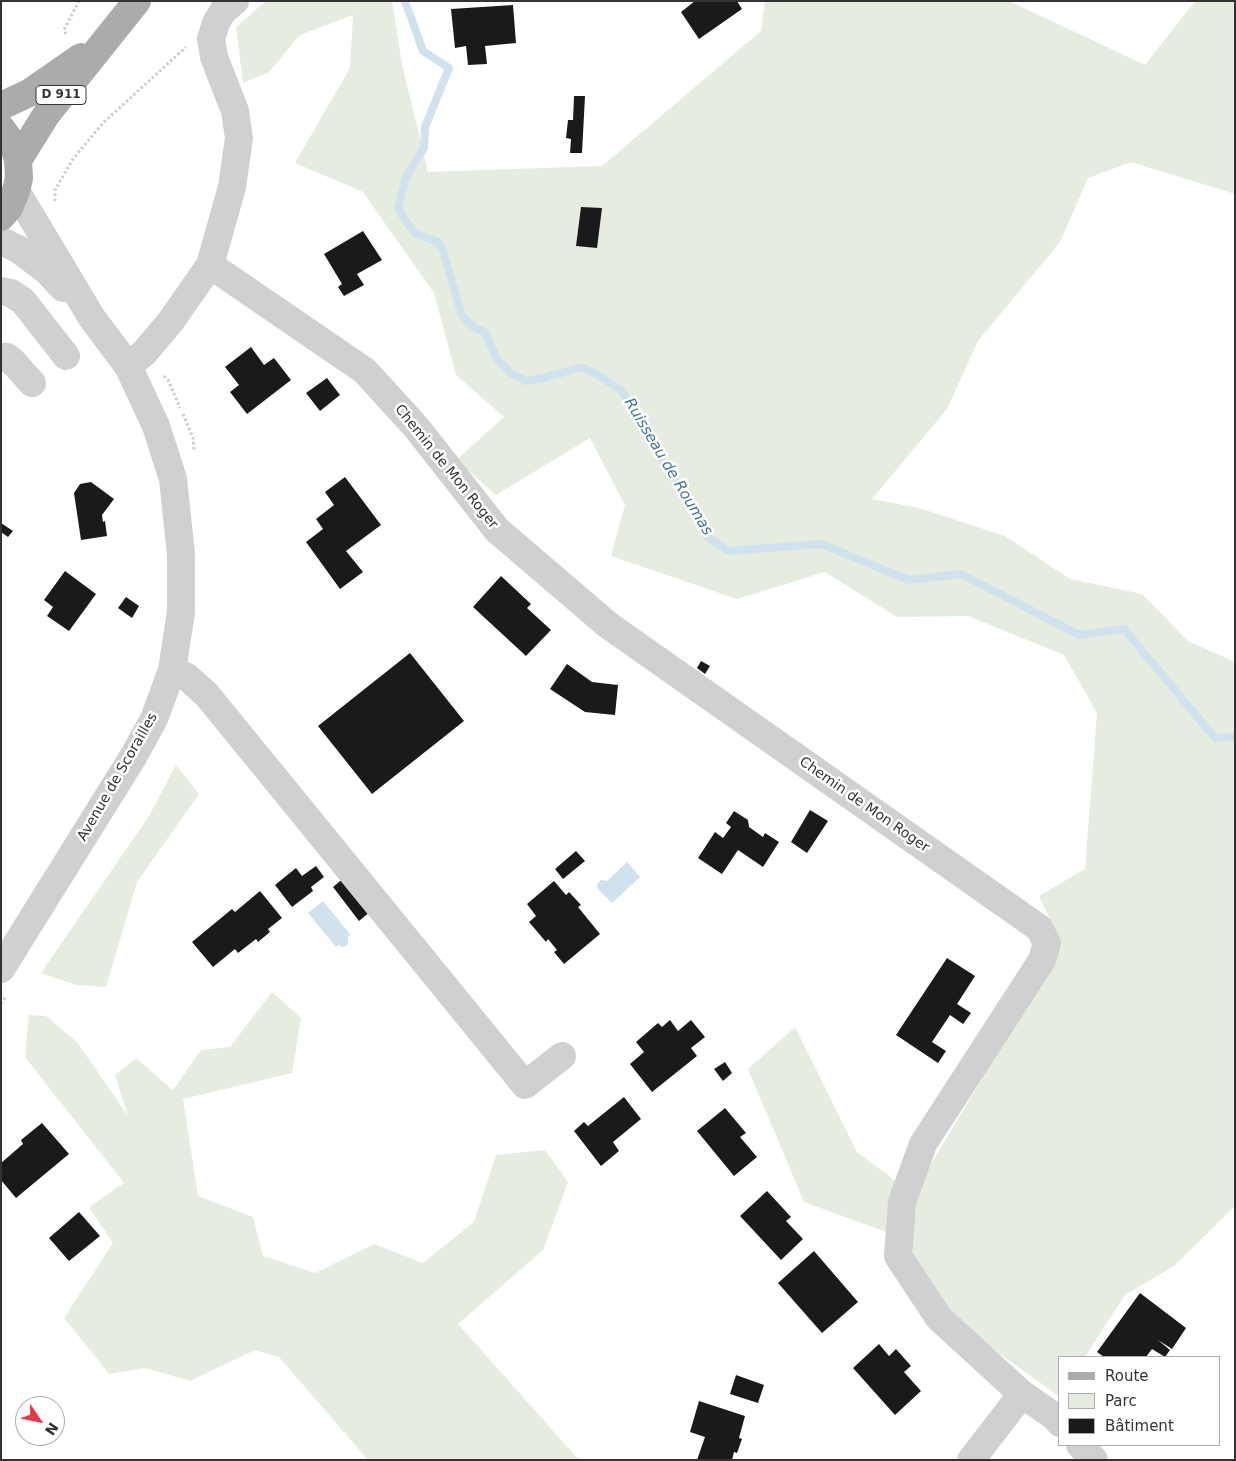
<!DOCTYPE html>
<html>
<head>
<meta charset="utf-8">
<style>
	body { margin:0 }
	#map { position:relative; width:1236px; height:1461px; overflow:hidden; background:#fff; font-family:"DejaVu Sans",sans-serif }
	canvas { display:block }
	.frame { position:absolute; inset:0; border:2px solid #333; pointer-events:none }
	.legend { position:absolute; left:1058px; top:1356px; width:162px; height:90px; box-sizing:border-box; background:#fff; border:1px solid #adadad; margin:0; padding:6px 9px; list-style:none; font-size:15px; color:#333 }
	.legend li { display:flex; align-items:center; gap:10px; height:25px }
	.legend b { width:25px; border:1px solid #adadad }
	.north { position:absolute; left:15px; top:1396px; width:50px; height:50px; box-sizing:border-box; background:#fff; border:1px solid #adadad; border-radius:50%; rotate:124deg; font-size:14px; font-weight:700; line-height:20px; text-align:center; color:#333 }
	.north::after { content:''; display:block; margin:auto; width:18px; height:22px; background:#e63946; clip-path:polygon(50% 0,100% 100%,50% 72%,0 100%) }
</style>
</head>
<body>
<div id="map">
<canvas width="1236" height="1461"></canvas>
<div class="frame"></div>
<ul class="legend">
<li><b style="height:6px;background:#ababab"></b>Route</li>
<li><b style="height:14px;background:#e6ecdf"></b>Parc</li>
<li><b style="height:14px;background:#1a1a1a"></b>Bâtiment</li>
</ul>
<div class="north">N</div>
</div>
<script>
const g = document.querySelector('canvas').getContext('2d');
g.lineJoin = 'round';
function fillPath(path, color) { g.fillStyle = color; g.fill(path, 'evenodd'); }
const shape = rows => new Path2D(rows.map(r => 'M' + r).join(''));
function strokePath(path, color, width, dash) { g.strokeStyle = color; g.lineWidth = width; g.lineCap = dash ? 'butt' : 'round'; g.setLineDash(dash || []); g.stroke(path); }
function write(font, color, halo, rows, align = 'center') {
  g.font = font + ' "DejaVu Sans",sans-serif'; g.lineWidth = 5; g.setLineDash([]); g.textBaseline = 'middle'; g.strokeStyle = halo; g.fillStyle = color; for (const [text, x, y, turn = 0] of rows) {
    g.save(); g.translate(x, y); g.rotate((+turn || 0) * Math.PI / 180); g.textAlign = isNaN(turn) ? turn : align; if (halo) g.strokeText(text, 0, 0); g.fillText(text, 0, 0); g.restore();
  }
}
const green = shape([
	[266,1,392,1,402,64,428,172,602,166,761,31,765,1,1009,1,1145,65,1195,1,1235,1,1235,194,1131,162,1088,178,1060,242,978,341,947,409,872,499,919,508,1005,536,1070,579,1142,594,1188,641,1235,662,1235,1206,1174,1266,1125,1295,1085,1357,1060,1357,1060,1397,964,1328,886,1232,804,1202,748,1069,795,1027,857,1152,913,1194,1062,945,1039,896,1085,869,1097,713,1064,655,968,616,897,617,825,572,737,599,611,556,625,505,590,438,496,495,456,460,504,417,456,375,434,293,363,192,295,163,350,68,353,15,300,35,269,72,243,83,236,27],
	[176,765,199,794,137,882,106,987,76,985,41,973,149,816],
	[272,992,301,1018,292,1073,183,1099,198,1196,253,1217,263,1256,315,1273,374,1244,423,1263,474,1222,496,1155,545,1150,568,1182,543,1250,458,1324,579,1460,368,1460,279,1357,255,1350,190,1381,145,1368,109,1374,64,1318,113,1243,89,1207,124,1183,25,1057,29,1015,46,1016,77,1042,128,1116,115,1075,136,1058,173,1090,201,1050,230,1047]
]);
const water = shape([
	[627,862,640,877,612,903,598,889,597,885,601,880,607,881],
	[323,901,350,934,348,937,348,943,346,946,342,947,339,945,336,947,308,913]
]);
const stream = shape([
	[405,1,423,51,449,68,425,127,424,148,406,177,398,208,405,220,416,234,438,242,443,251,462,316,475,328,485,332,497,359,512,374,526,381,547,377,582,367,598,375,622,391,708,537,728,551,821,544,909,580,961,574,1079,635,1124,629,1215,738,1235,737]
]);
const building = shape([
	[695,1,737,1,742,9,699,39,681,12],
	[513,5,516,43,485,46,487,64,468,65,466,46,455,48,451,9],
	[574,96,585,96,582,153,570,153,571,139,566,138,568,120,573,120],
	[581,207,602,208,597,248,576,246],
	[363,231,382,260,357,274,364,285,344,296,338,287,342,284,324,254],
	[251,347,264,365,274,358,291,380,247,414,230,392,239,385,225,367],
	[327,378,340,395,320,411,306,393],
	[345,477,381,525,346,551,363,572,340,589,306,542,323,529,316,519,334,505,325,492],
	[91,482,114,499,102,515,103,522,105,521,107,536,81,540,74,493,80,484],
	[1,523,13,531,8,537,1,532],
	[65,571,96,594,69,631,47,616,53,607,44,600],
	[501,576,531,604,527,608,551,630,526,656,473,607],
	[126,597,139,606,132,618,118,608],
	[410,653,464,721,372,794,318,726],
	[701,661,710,666,705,674,697,668],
	[567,664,592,682,618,685,615,715,585,712,550,689],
	[810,810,828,821,807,853,791,842],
	[734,811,748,820,749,827,763,837,765,833,779,842,763,867,738,850,722,874,698,858,715,832,723,838,731,827,726,823],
	[576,851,585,861,563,879,555,869],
	[316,866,324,877,311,887,313,891,292,907,275,885,296,868,302,876],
	[345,877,371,911,359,921,333,887],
	[554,881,566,895,569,892,581,905,578,907,600,934,564,964,554,952,557,950,548,939,546,942,529,922,536,916,527,904],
	[260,891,282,918,268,929,270,932,258,942,256,939,238,953,235,949,213,967,192,942,232,909,235,912],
	[947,958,975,976,957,1004,971,1013,963,1024,950,1015,932,1042,946,1051,938,1063,896,1035],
	[670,1020,678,1031,691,1020,705,1037,691,1048,697,1056,652,1092,630,1064,644,1052,636,1042,658,1023,662,1027],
	[725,1062,732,1073,723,1081,714,1069],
	[624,1097,641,1119,613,1142,619,1151,601,1166,574,1131,584,1122,588,1126],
	[725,1108,746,1133,740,1137,757,1157,734,1176,697,1131],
	[42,1123,69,1154,16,1198,1,1180,1,1163,23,1144,21,1140],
	[767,1191,791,1217,786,1221,803,1239,781,1260,740,1216],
	[79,1212,100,1236,69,1261,49,1238],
	[814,1251,858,1302,822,1333,778,1283],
	[1140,1293,1186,1328,1172,1349,1158,1340,1170,1350,1165,1357,1152,1349,1146,1357,1104,1357,1097,1352],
	[879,1344,889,1356,896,1349,911,1366,904,1372,921,1391,895,1415,853,1368],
	[736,1375,764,1385,758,1403,730,1394],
	[699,1401,745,1416,739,1438,742,1439,737,1453,734,1452,732,1460,697,1460,705,1437,690,1432]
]);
const path = shape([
	[66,34,64,30,79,1],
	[55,201,55,190,73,159,103,123,186,47],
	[164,376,168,380,180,408],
	[183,414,193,438,194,450],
	[1,1004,6,996]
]);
const minor = shape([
	[1,241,18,249,46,270,63,288],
	[210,265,365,371,416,427,497,530,608,625,1039,928,1047,943,1042,960,923,1144,902,1202,898,1256,939,1318,1022,1394,971,1460],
	[1,291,11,293,23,301,66,356],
	[1,357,7,357,14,363,32,383],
	[128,366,144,353,171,321,210,265,232,187,239,138,235,111,214,57,211,39,216,23,223,11,235,1],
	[172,670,187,677,207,695,525,1085,562,1056],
	[1,969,133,757,154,719,172,670,181,612,181,555,173,479,156,426,128,366,92,318,16,191],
	[1022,1394,1055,1417,1060,1423],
	[1080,1445,1094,1460]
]);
const major = shape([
	[1,106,29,93,81,57],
	[1,128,14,146,18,160,19,178,16,191,9,208,1,217],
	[18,160,46,115,137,1]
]);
const shields = [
	[61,95,50]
];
const shieldNames = [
	["D 911",61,95]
];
const streetNames = [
	["Chemin de Mon Roger",446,467,51],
	["Avenue de Scorailles",118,777,-60],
	["Chemin de Mon Roger",864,805,35]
];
const waterNames = [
	["Ruisseau de Roumas",668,467,59]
];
fillPath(green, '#e6ecdf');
fillPath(water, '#cfe2ee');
strokePath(stream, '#cfe2ee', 8);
fillPath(building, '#1a1a1a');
strokePath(path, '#cdcdcd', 3, [2.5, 2.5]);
strokePath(minor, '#d0d0d0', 28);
strokePath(major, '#ababab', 28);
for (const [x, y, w] of shields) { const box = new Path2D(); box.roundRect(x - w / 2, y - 9.5, w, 19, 4); g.fillStyle = '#fff'; g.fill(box); strokePath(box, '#333', 1); }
write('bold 12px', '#333', null, shieldNames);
write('14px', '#333', '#fff', streetNames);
write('italic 15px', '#3f7597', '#fff', waterNames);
</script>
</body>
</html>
